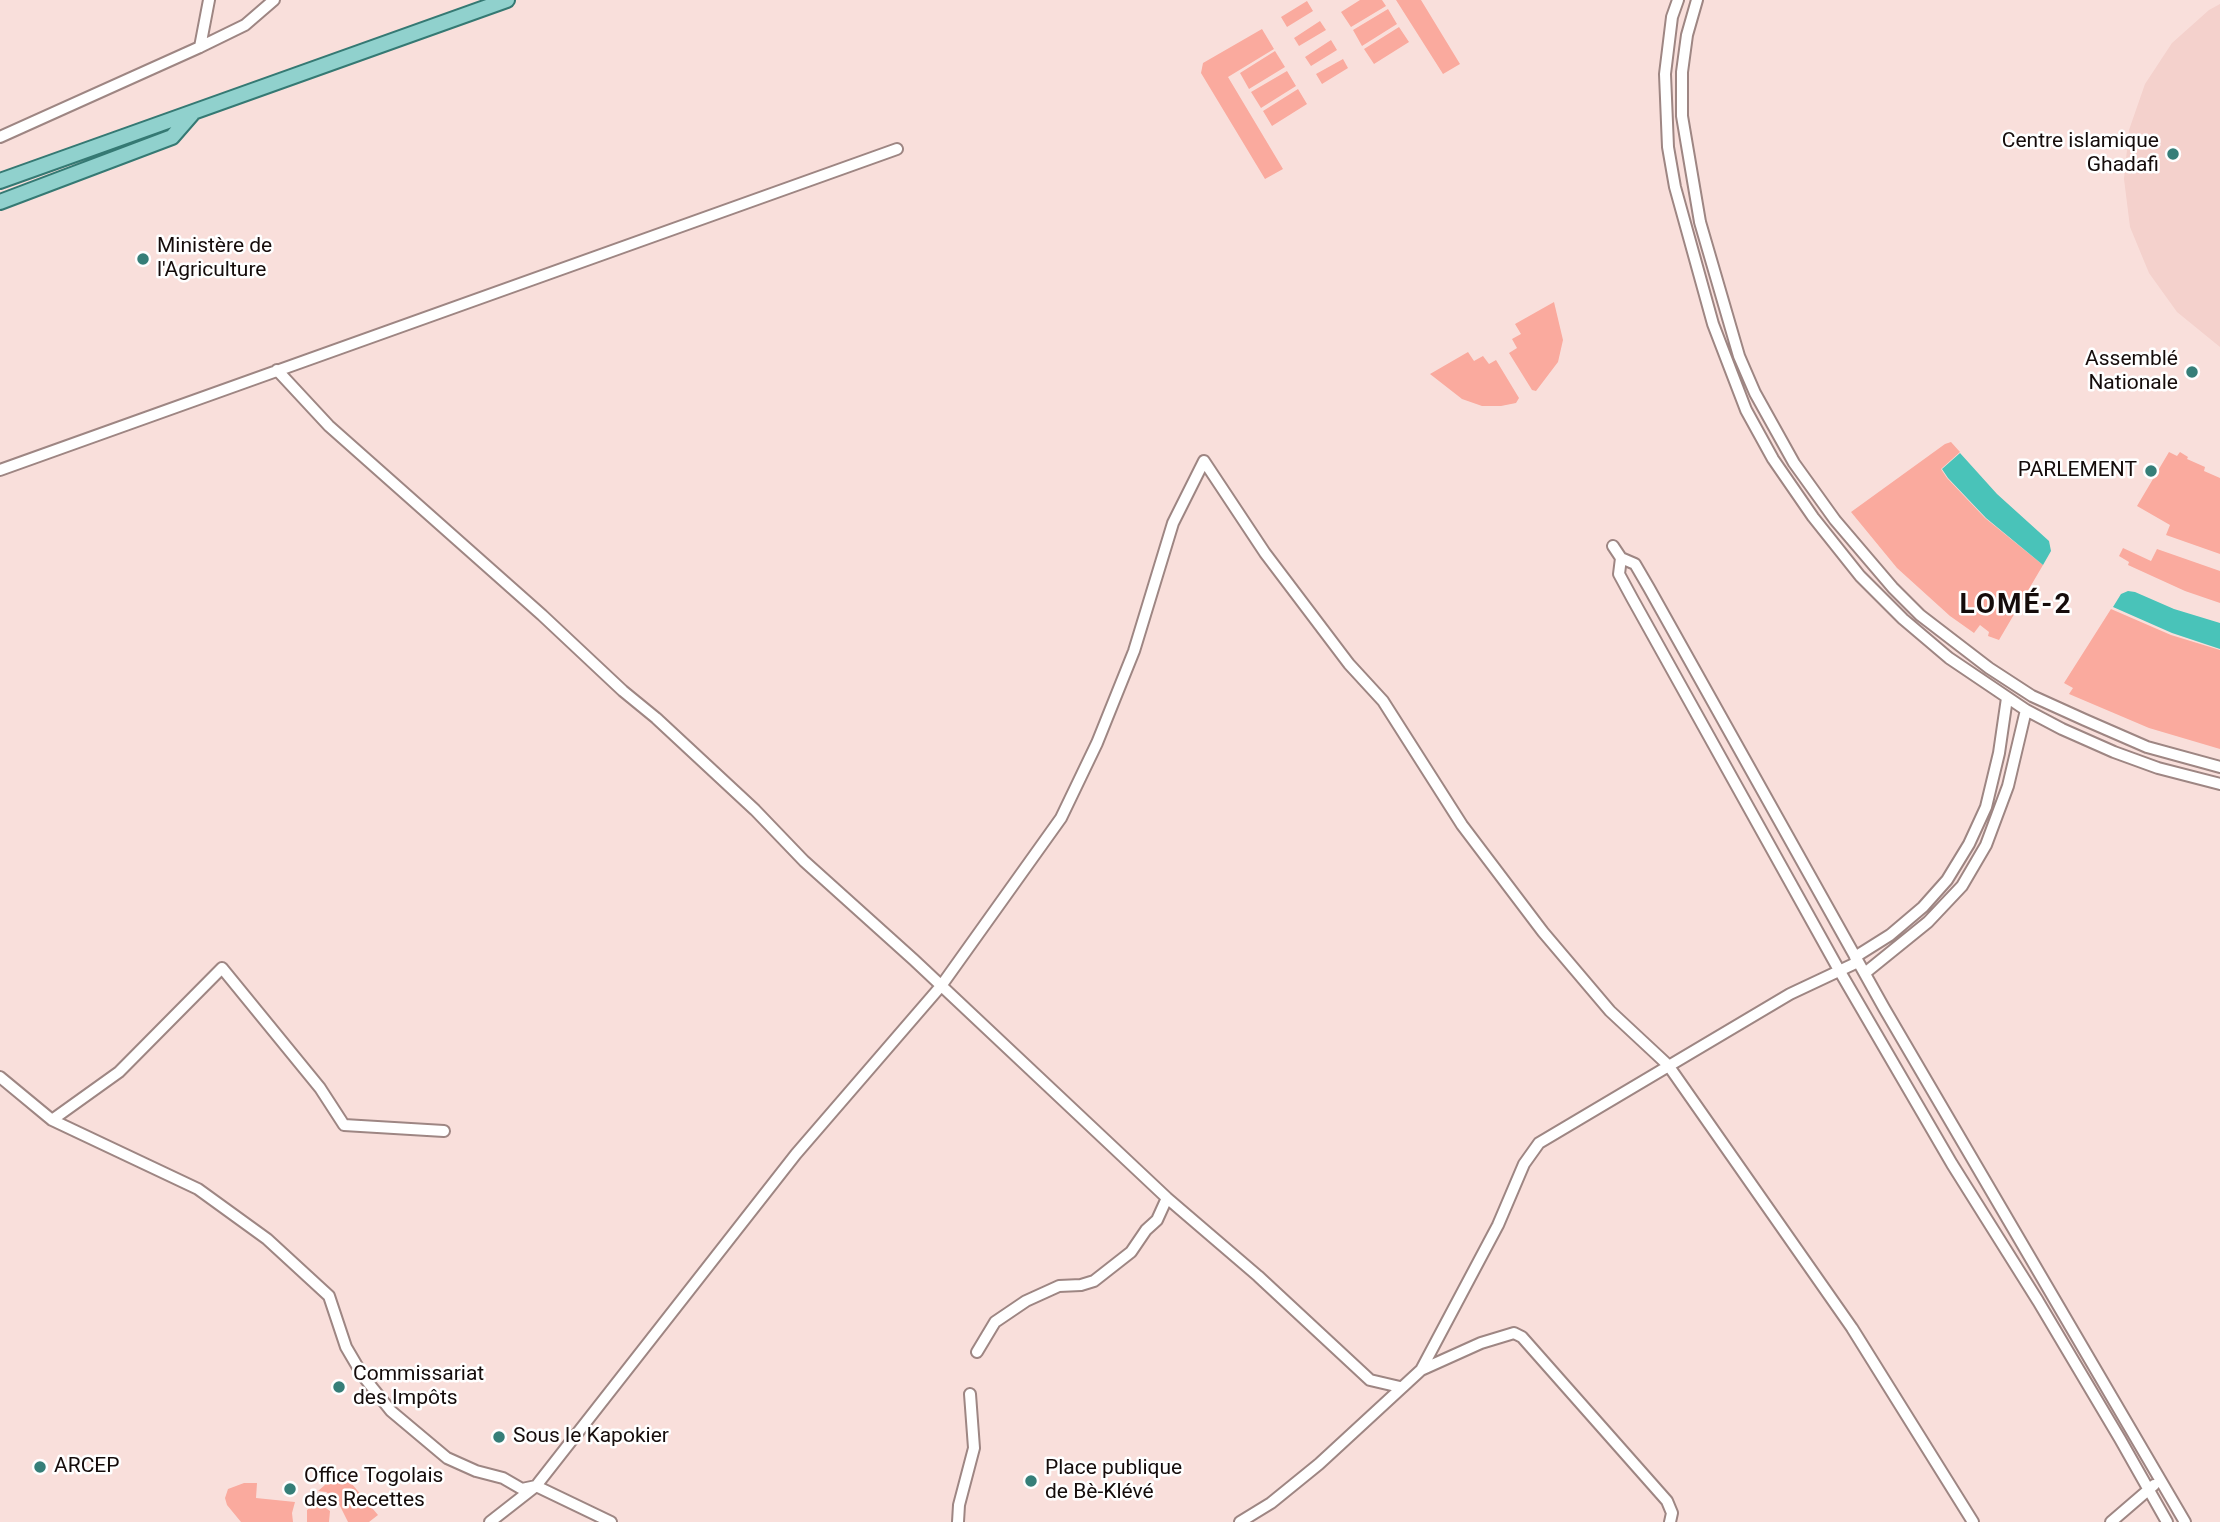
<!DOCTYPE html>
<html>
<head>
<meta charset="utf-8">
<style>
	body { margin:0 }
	canvas { display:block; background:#f9dfdb }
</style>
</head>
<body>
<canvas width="2220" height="1522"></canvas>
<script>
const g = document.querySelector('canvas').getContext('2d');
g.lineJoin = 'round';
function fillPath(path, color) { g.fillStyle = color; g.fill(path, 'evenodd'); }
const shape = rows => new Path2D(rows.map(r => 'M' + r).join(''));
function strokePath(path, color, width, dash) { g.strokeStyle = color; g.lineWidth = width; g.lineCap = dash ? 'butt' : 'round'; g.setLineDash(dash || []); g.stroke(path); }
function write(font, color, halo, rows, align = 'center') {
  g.font = font + ' Roboto,sans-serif'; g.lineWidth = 5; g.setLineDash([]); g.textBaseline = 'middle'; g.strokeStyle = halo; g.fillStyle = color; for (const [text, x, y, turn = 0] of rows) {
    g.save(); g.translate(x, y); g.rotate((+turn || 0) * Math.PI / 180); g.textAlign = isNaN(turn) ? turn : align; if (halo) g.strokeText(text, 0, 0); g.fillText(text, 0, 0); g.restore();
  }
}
const built = shape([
	[2220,4,2220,347,2177,312,2149,273,2130,227,2124,179,2129,130,2145,84,2172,43,2209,10]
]);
const green = shape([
	[1360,0,1382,0,1386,6,1351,27,1341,12],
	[1396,0,1421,0,1460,64,1443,74],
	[1307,1,1313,11,1287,27,1281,17],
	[1388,9,1397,24,1362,46,1353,30],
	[1320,21,1326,30,1299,46,1294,38],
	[1399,27,1409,42,1374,64,1364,49],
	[1262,29,1274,49,1228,77,1283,169,1265,179,1201,73,1203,63],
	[1331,40,1337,50,1311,66,1305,57],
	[1275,51,1285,67,1249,89,1240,73],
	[1343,59,1348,68,1322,84,1316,74],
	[1287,71,1296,86,1261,108,1251,92],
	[1298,89,1307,104,1272,126,1263,111],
	[1554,302,1563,340,1558,362,1536,391,1532,390,1509,353,1517,348,1512,339,1521,334,1515,324],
	[1468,352,1474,361,1483,356,1489,364,1496,360,1519,398,1516,403,1501,406,1482,406,1462,399,1430,374],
	[1951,442,1960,452,1941,469,1947,478,1985,518,2043,565,1999,640,1988,636,1989,632,1980,625,1974,633,1950,616,1897,568,1851,512,1945,444],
	[2169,452,2177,456,2180,452,2188,457,2187,459,2205,467,2204,471,2220,478,2220,554,2166,535,2170,525,2137,506],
	[2123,548,2151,561,2157,549,2220,571,2220,603,2185,591,2128,565,2129,562,2119,556],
	[2111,609,2171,635,2220,650,2220,749,2149,728,2069,694,2073,688,2064,683],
	[341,1471,378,1515,369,1522,348,1522,337,1500,326,1492,318,1491],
	[244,1483,257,1483,256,1498,295,1502,292,1513,293,1522,241,1522,227,1505,225,1498,228,1489],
	[319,1503,330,1511,329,1522,307,1522,307,1510,314,1504]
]);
const water = shape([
	[1960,453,1997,494,2049,541,2051,551,2043,565,1986,518,1948,478,1942,469],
	[2128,591,2135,592,2174,609,2220,623,2220,649,2172,633,2113,607,2121,594]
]);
const minor = shape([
	[1678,0,1672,17,1665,74,1668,147,1675,187,1713,324,1746,410,1773,459,1813,517,1860,576,1903,619,1949,658,2026,710,2062,729,2114,752,2158,768,2220,784],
	[1697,0,1687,35,1682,72,1682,116,1700,222,1739,356,1755,393,1794,463,1835,520,1893,588,1920,615,1989,668,2032,696,2085,720,2147,747,2220,767],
	[200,47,209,0],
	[0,137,200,47,245,25,274,0],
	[277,370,329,426,542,615,623,691,656,718,755,810,804,861,914,960,1167,1198,1258,1276,1370,1380,1400,1387],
	[0,470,897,149],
	[1613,546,1621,558,1635,564,1649,588,1884,1008,2185,1522],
	[1621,558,1619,574,1632,598,1839,970,1952,1164,2038,1301,2120,1439,2167,1522],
	[1855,957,1890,935,1923,907,1947,880,1969,844,1986,807,1999,753,2007,698],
	[1865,973,1928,922,1962,886,1986,845,2008,786,2026,710],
	[0,1077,52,1120,198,1189,267,1239,329,1296,346,1347,363,1376,391,1411,447,1458,476,1471,503,1478,522,1489,536,1486,611,1522],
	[52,1120,119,1072,222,968,320,1088,344,1125,444,1131],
	[977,1352,995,1322,1026,1301,1059,1286,1081,1285,1094,1281,1131,1252,1146,1230,1157,1220,1167,1198],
	[1421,1370,1498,1225,1524,1164,1539,1143,1790,994,1858,962],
	[490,1522,536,1486,796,1154,941,986,1061,818,1097,743,1134,651,1173,523,1204,461,1265,553,1349,664,1383,701,1462,825,1543,932,1610,1011,1668,1065,1852,1328,1973,1522],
	[958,1522,959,1505,974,1448,970,1394],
	[1240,1522,1271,1503,1319,1464,1421,1370,1481,1343,1514,1333,1522,1337,1667,1501,1672,1513,1670,1522],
	[2111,1522,2154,1485]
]);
const major = shape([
	[0,181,507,0],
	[0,202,172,137,192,114]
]);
const markers = [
	[2173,154,7,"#367e78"],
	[143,259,7,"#367e78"],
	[2192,372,7,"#367e78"],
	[2151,471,7,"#367e78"],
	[339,1387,7,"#367e78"],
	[499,1437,7,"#367e78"],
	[40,1467,7,"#367e78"],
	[1031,1481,7,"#367e78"],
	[290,1489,7,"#367e78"]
];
const poiNames = [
	["Centre islamique",2159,142,"right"],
	["Ghadafi",2159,166,"right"],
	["Ministère de",157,247],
	["l'Agriculture",157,271],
	["Assemblé",2178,360,"right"],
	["Nationale",2178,384,"right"],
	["PARLEMENT",2137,471,"right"],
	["Commissariat",353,1375],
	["des Impôts",353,1399],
	["Sous le Kapokier",513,1437],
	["ARCEP",54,1467],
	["Place publique",1045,1469],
	["de Bè-Klévé",1045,1493],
	["Office Togolais",304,1477],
	["des Recettes",304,1501]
];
const districtNames = [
	["LOMÉ-2",2016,606]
];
fillPath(built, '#f4d1cc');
fillPath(green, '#faaa9e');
fillPath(water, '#49c3b9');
strokePath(minor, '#9e8683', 14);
strokePath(major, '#357973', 18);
strokePath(minor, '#fff', 10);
strokePath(major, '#90d1cd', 14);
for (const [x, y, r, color] of markers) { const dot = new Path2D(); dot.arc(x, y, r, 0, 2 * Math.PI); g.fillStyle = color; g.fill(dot); strokePath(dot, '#fff', 2.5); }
write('21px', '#150c0b', '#fff', poiNames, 'left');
g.letterSpacing = '2px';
write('bold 28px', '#150c0b', '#fff', districtNames);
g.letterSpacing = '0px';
</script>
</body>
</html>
